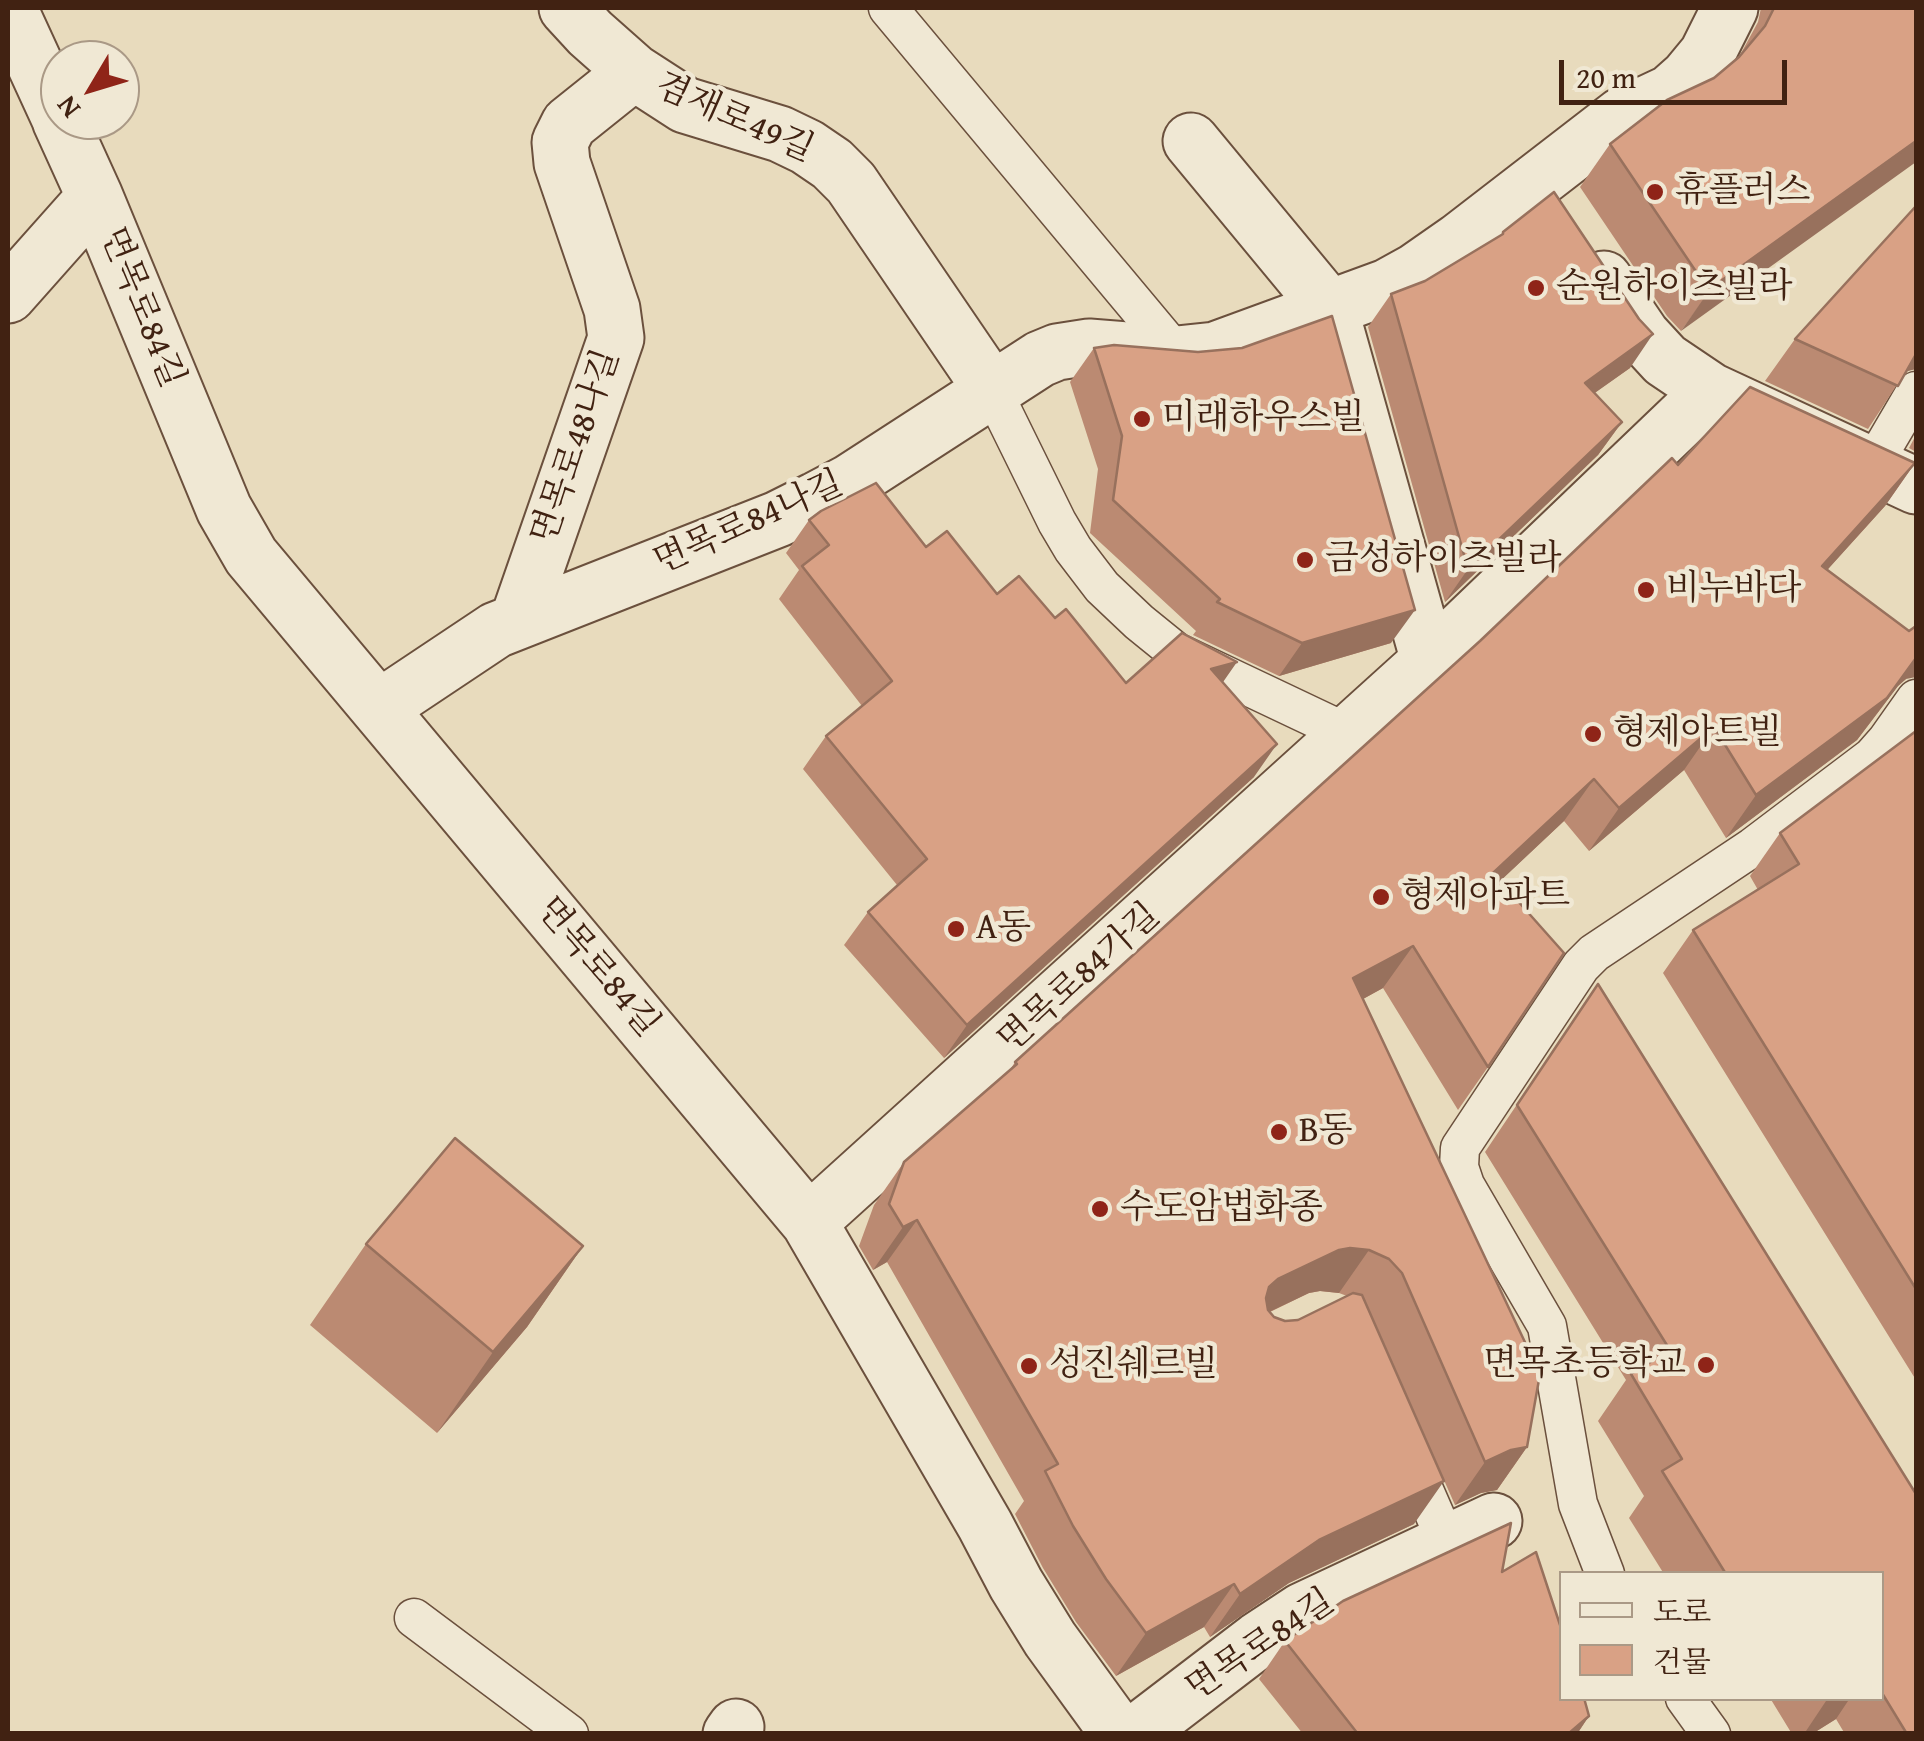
<!DOCTYPE html>
<html>
<head>
<meta charset="utf-8">
<style>
	body { margin:0 }
	#map { position:relative; width:1924px; height:1741px; overflow:hidden; background:#e8dbbd; font-family:"Gentium Book Plus","Noto Serif KR",serif }
	canvas { display:block }
	.frame { position:absolute; inset:0; border:10px solid #412212; pointer-events:none }
	.legend { position:absolute; left:1559px; top:1571px; width:325px; height:130px; box-sizing:border-box; background:#f0e8d4; border:2px solid #aa9986; margin:0; padding:12px 18px; list-style:none; font-size:30px; color:#412212 }
	.legend li { display:flex; align-items:center; gap:20px; height:50px }
	.legend b { width:50px; border:2px solid #aa9986 }
	.north { position:absolute; left:40px; top:40px; width:100px; height:100px; box-sizing:border-box; background:#f0e8d4; border:2px solid #aa9986; border-radius:50%; rotate:232deg; font-size:28px; font-weight:700; line-height:40px; text-align:center; color:#412212 }
	.north::after { content:''; display:block; margin:auto; width:35px; height:45px; background:#8f2418; clip-path:polygon(50% 0,100% 100%,50% 72%,0 100%) }
	.scale { position:absolute; left:1559px; top:60px; width:228px; height:45px; box-sizing:border-box; border:5px solid #412212; border-top:0; padding-left:12px; font-size:30px; line-height:35px; white-space:nowrap; color:#412212; -webkit-text-stroke:8px #f0e8d4; paint-order:stroke }
</style>
</head>
<body>
<div id="map">
<canvas width="1924" height="1741"></canvas>
<div class="frame"></div>
<ul class="legend">
<li><b style="height:12px;background:#f0e8d4"></b>도로</li>
<li><b style="height:28px;background:#d9a185"></b>건물</li>
</ul>
<div class="north">N</div>
<div class="scale">20 m</div>
</div>
<script>
const g = document.querySelector('canvas').getContext('2d');
g.lineJoin = 'round';
const shape = rows => new Path2D(rows.map(r => 'M' + r).join(''));
function strokePath(path, color, width, dash) { g.strokeStyle = color; g.lineWidth = width; g.lineCap = dash ? 'butt' : 'round'; g.setLineDash(dash || []); g.stroke(path); }
function fillPath(path, color) { g.fillStyle = color; g.fill(path, 'evenodd'); }
function write(font, color, halo, rows, align = 'center') {
  g.font = font + ' "Gentium Book Plus","Noto Serif KR",serif'; g.lineWidth = 9; g.setLineDash([]); g.textBaseline = 'middle'; g.strokeStyle = halo; g.fillStyle = color; for (const [text, x, y, turn = 0] of rows) {
    g.save(); g.translate(x, y); g.rotate((+turn || 0) * Math.PI / 180); g.textAlign = isNaN(turn) ? turn : align; if (halo) g.strokeText(text, 0, 0); g.fillText(text, 0, 0); g.restore();
  }
}
const service = shape([
	[888,8,1177,354],
	[992,390,1057,522,1073,549,1102,587,1139,622,1176,652,1349,734],
	[1872,466,1916,391],
	[1410,1458,1447,1543],
	[1605,1574,1578,1504,1547,1326,1465,1185,1459,1167,1460,1148,1581,966,1594,953,1753,847,1872,757,1887,740,1916,699],
	[414,1618,569,1734],
	[1685,1698,1711,1734]
]);
const minor = shape([
	[9,8,60,119],
	[567,8,590,33,634,72,685,105,780,134,807,147,832,164,851,183,992,390],
	[60,120,95,197,224,509,251,556,809,1222,985,1525,1016,1584,1050,1639,1119,1734],
	[1191,141,1330,309,1429,661],
	[1604,279,1642,335,1665,360,1711,391],
	[8,295,95,197],
	[518,620,616,338,612,309,562,163,560,142,569,124,634,72],
	[379,708,496,630,778,519,816,500,850,482,1040,359,1057,352,1089,347,1177,354,1215,350,1387,287,1416,271,1459,241,1621,116,1670,93,1688,77,1707,54,1730,8],
	[809,1222,1429,661,1711,391,1916,486],
	[731,1734,736,1727],
	[1135,1734,1258,1640,1302,1611,1494,1521]
]);
const wall = shape([
	[1761,8,1916,8,1681,331,1667,316,1580,187,1610,144,1714,78,1739,57,1758,22],
	[1503,232,1630,368,1594,393,1622,422,1598,455,1445,602,1368,327,1391,294,1425,281,1500,236],
	[1795,339,1915,369,1906,371,1868,429,1765,381],
	[1094,348,1391,643,1279,676,1193,635,1196,631,1090,533,1098,469,1070,382],
	[1916,435,1916,452,1909,448],
	[1915,463,1885,506,1827,570,1906,679,1898,686,1857,740,1726,838,1684,770,1589,851,1564,821,1500,881,1488,1067,1458,1110,1383,988,1363,999,1527,1447,1497,1490,1481,1493,1455,1505,1371,1315,1414,1524,1289,1583,1210,1637,1204,1627,1116,1676,1076,1622,1043,1568,1015,1514,1024,1501,887,1262,873,1270,859,1246,874,1205,904,1162,1010,1070,1015,1062,1678,465],
	[1320,1291,1339,1293,1347,1296,1298,1320,1285,1321,1274,1317,1270,1312,1309,1293],
	[809,520,926,547,997,594,1055,618,1126,683,1222,683,1254,777,944,1058,844,945,868,912,897,885,803,769,826,736,862,706,779,599,799,570,786,553],
	[1916,731,1916,1380,1663,973,1693,930,1758,890,1750,876,1780,833],
	[1598,984,1916,1494,1916,1734,1845,1734,1836,1719,1812,1734,1792,1734,1770,1698,1882,1698,1882,1574,1664,1574,1629,1518,1644,1496,1598,1421,1626,1380,1485,1152],
	[366,1244,583,1246,527,1327,437,1433,310,1325],
	[1502,1572,1589,1716,1577,1734,1303,1734,1259,1679,1285,1641]
]);
const shadedWall = shape([
	[1916,141,1916,162,1681,331,1711,288],
	[1653,334,1630,368,1561,417,1585,383],
	[1916,351,1916,369,1904,372],
	[1622,422,1598,455,1445,602,1468,569],
	[1915,463,1885,506,1792,609,1822,566],
	[1415,610,1391,643,1279,676,1302,643],
	[1916,658,1916,677,1906,679,1898,686,1857,740,1726,838,1756,795],
	[1237,662,1214,695,1211,669],
	[1714,727,1684,770,1589,851,1619,808],
	[1277,744,1254,777,944,1058,967,1025],
	[1594,779,1564,821,1463,916,1493,873],
	[1413,946,1383,988,1323,1021,1353,978],
	[917,1220,887,1262,873,1270,903,1227],
	[583,1246,527,1327,437,1433,493,1352],
	[1350,1248,1369,1250,1339,1293,1320,1291,1309,1293,1248,1322,1269,1287,1278,1279,1339,1250],
	[1527,1447,1497,1490,1481,1493,1455,1505,1485,1462,1511,1450],
	[1444,1481,1414,1524,1289,1583,1210,1637,1240,1594,1319,1540],
	[1234,1584,1204,1627,1116,1676,1146,1633],
	[1828,1698,1850,1698,1836,1719,1812,1734,1804,1734],
	[1589,1716,1577,1734,1568,1734]
]);
const building = shape([
	[1774,8,1916,8,1916,141,1711,288,1697,273,1610,144,1667,100,1714,78,1739,57,1765,26,1774,8],
	[1554,192,1639,319,1653,334,1585,383,1622,422,1468,569,1391,294,1425,281,1503,234,1503,232,1554,192],
	[1916,206,1916,354,1898,386,1795,339,1916,206],
	[1332,316,1415,610,1302,643,1217,602,1220,599,1113,500,1122,436,1094,348,1114,345,1198,352,1242,348,1332,316],
	[1750,387,1915,463,1822,566,1909,631,1916,626,1916,658,1887,698,1756,795,1714,727,1619,808,1594,779,1493,873,1564,953,1488,1067,1413,946,1353,978,1540,1374,1527,1447,1511,1450,1485,1462,1402,1273,1389,1259,1369,1250,1350,1248,1339,1250,1278,1279,1269,1287,1266,1298,1268,1310,1274,1317,1285,1321,1298,1320,1353,1293,1362,1295,1444,1481,1319,1540,1240,1594,1234,1584,1146,1633,1106,1579,1073,1526,1045,1471,1058,1464,917,1220,903,1227,889,1204,904,1162,1017,1064,1015,1062,1480,641,1672,458,1678,465,1750,387],
	[876,483,926,547,947,531,997,594,1019,576,1055,618,1066,609,1126,683,1182,633,1237,662,1211,669,1277,744,967,1025,868,912,927,859,826,736,892,681,802,566,829,545,809,520,821,511,876,483],
	[1916,731,1916,1289,1693,930,1799,864,1780,833,1916,731],
	[1598,984,1916,1494,1916,1734,1907,1734,1882,1693,1882,1574,1726,1574,1662,1471,1682,1459,1631,1374,1670,1350,1517,1105,1598,984],
	[455,1138,583,1246,493,1352,366,1244,455,1138],
	[1511,1523,1502,1572,1536,1552,1562,1631,1562,1698,1584,1698,1589,1716,1568,1734,1358,1734,1285,1641,1343,1601,1511,1523]
]);
const markers = [
	[1655,192,10,"#8f2418"],
	[1536,288,10,"#8f2418"],
	[1142,419,10,"#8f2418"],
	[1305,560,10,"#8f2418"],
	[1646,590,10,"#8f2418"],
	[1593,734,10,"#8f2418"],
	[1381,897,10,"#8f2418"],
	[956,929,10,"#8f2418"],
	[1279,1132,10,"#8f2418"],
	[1100,1209,10,"#8f2418"],
	[1706,1365,10,"#8f2418"],
	[1029,1366,10,"#8f2418"]
];
const streetNames = [
	["겸재로49길",734,119,24],
	["면목로84길",141,308,68],
	["면목로48나길",577,447,-71],
	["면목로84나길",749,524,-24],
	["면목로84길",597,968,50],
	["면목로84가길",1080,979,-42],
	["면목로84길",1261,1646,-34]
];
const poiNames = [
	["휴플러스",1675,192],
	["순원하이츠빌라",1556,288],
	["미래하우스빌",1162,419],
	["금성하이츠빌라",1325,560],
	["비누바다",1666,590],
	["형제아트빌",1613,734],
	["형제아파트",1401,897],
	["A동",976,929],
	["B동",1299,1132],
	["수도암법화종",1120,1209],
	["면목초등학교",1686,1365,"right"],
	["성진쉐르빌",1049,1366]
];
strokePath(service, '#6b503d', 41);
strokePath(minor, '#6b503d', 59);
strokePath(service, '#f0e8d4', 38);
strokePath(minor, '#f0e8d4', 55);
fillPath(wall, '#bb8a72');
fillPath(shadedWall, '#98715d');
fillPath(building, '#d9a185');
strokePath(building, '#98715d', 2.5);
for (const [x, y, r, color] of markers) { const dot = new Path2D(); dot.arc(x, y, r, 0, 2 * Math.PI); g.fillStyle = color; g.fill(dot); strokePath(dot, '#f0e8d4', 4); }
write('35px', '#412212', '#f0e8d4', streetNames);
write('35px', '#412212', '#f0e8d4', poiNames, 'left');
</script>
</body>
</html>
